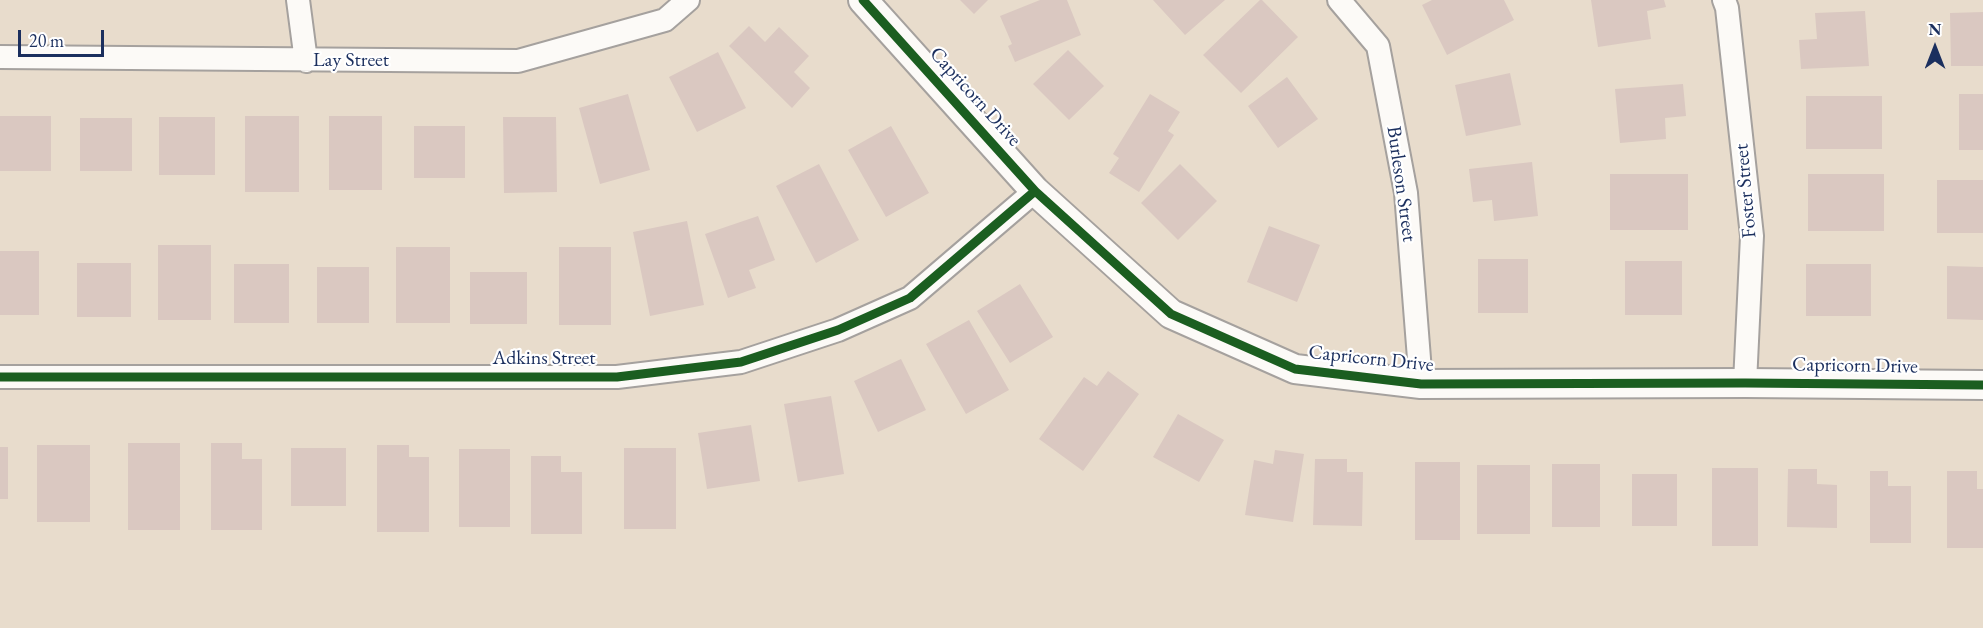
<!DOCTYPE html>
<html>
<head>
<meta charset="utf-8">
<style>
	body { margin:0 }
	#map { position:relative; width:1983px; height:628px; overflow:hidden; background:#e8dccc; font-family:"EB Garamond",serif }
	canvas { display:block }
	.north { position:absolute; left:1905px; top:18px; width:60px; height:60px; -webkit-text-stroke:4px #fff; paint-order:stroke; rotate:0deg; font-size:16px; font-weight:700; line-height:24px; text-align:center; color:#1b2f5e }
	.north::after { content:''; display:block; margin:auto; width:21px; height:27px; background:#1b2f5e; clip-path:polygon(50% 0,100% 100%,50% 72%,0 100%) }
	.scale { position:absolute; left:18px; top:30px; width:86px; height:27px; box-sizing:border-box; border:3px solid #1b2f5e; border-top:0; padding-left:8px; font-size:18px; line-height:21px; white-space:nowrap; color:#1b2f5e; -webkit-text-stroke:4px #fff; paint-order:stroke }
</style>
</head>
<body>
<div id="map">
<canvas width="1983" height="628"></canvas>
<div class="north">N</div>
<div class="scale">20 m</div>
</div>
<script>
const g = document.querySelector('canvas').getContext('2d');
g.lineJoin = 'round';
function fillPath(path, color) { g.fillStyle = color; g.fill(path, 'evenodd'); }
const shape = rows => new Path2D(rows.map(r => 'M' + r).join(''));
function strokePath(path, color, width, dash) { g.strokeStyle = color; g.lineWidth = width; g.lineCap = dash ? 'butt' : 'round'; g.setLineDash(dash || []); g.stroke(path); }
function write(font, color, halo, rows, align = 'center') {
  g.font = font + ' "EB Garamond",serif'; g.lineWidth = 4.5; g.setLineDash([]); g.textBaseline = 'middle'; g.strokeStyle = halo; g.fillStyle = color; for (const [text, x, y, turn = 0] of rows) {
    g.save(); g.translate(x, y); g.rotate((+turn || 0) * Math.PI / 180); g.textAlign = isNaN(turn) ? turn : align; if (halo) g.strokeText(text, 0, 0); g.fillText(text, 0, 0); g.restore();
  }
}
const building = shape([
	[960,0,988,0,974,14],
	[1040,0,1067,0,1081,35,1015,62,1008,46,1012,44,1000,16],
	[1153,0,1225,0,1185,35],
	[1260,0,1262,0,1298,37,1241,93,1203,55],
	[1432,0,1504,0,1514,20,1447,55,1422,5],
	[1591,0,1664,0,1666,7,1647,11,1651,39,1598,47],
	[1865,11,1869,66,1801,69,1799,40,1817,39,1815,13],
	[1983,12,1983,66,1951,66,1950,13],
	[749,26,765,42,779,27,809,56,794,72,810,88,792,108,729,46],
	[1068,50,1104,86,1069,120,1033,84],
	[718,52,746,108,697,132,669,77],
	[1510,73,1521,125,1466,136,1455,85],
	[1287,77,1318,119,1278,148,1248,106],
	[1683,84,1686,116,1665,118,1666,139,1620,143,1615,89],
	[628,94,650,170,600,184,579,108],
	[1150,94,1180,112,1168,131,1174,135,1139,192,1109,173,1119,158,1113,154],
	[1959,94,1983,94,1983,150,1959,150],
	[1806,96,1882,96,1882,149,1806,149],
	[0,116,51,116,51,171,0,171],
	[245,116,299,116,299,192,245,192],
	[329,116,382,116,382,190,329,190],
	[159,117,215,117,215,175,159,175],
	[503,117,556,117,557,192,504,193],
	[80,118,132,118,132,171,80,171],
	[414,126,465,126,465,178,414,178],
	[891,126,929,193,886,217,848,150],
	[1532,162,1538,216,1494,221,1492,200,1473,202,1469,169],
	[819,164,859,240,816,263,776,186],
	[1180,164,1217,201,1178,240,1141,203],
	[1610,174,1688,174,1688,230,1610,230],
	[1808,174,1884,174,1884,231,1808,231],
	[1937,180,1983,180,1983,233,1937,233],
	[758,216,775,260,749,270,756,288,728,298,705,234],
	[687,221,704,305,650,316,633,232],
	[1269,226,1320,245,1297,302,1247,282],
	[158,245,211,245,211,320,158,320],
	[396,247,450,247,450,323,396,323],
	[559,247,611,247,611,325,559,325],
	[0,251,39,251,39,315,0,315],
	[1478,259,1528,259,1528,313,1478,313],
	[1625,261,1682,261,1682,315,1625,315],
	[77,263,131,263,131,317,77,317],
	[234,264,289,264,289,323,234,323],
	[1806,264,1871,264,1871,316,1806,316],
	[1947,266,1983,267,1983,320,1947,319],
	[317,267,369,267,369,323,317,323],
	[470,272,527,272,527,324,470,324],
	[1020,284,1053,337,1010,363,977,311],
	[969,320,1009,390,966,414,926,344],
	[901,359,926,410,878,432,854,381],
	[1108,371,1139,394,1083,471,1039,439,1084,377,1097,386],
	[831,396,844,474,798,482,784,404],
	[1178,414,1224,440,1199,482,1153,457],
	[751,425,760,481,707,489,698,433],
	[128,443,180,443,180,530,128,530],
	[211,443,242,443,242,459,262,459,262,530,211,530],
	[37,445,90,445,90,522,37,522],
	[377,445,409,445,409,457,429,457,429,532,377,532],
	[0,447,8,447,8,499,0,499],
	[291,448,346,448,346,506,291,506],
	[624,448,676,448,676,529,624,529],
	[459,449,510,449,510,527,459,527],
	[1275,450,1304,454,1293,522,1245,515,1254,460,1273,464],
	[531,456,561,456,561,472,582,472,582,534,531,534],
	[1315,459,1347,459,1347,472,1363,472,1362,526,1313,525],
	[1415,462,1460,462,1460,540,1415,540],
	[1552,464,1600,464,1600,527,1552,527],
	[1477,465,1530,465,1530,534,1477,534],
	[1712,468,1758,468,1758,546,1712,546],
	[1788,469,1817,469,1817,484,1837,485,1837,528,1787,527],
	[1870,471,1888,471,1888,486,1911,486,1911,543,1870,543],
	[1947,471,1977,471,1977,489,1983,489,1983,548,1947,548],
	[1632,474,1677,474,1677,526,1632,526]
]);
const minor = shape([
	[298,0,306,61],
	[1339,0,1378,46,1406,193,1421,384],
	[1724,0,1727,8,1752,236,1745,383],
	[0,57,518,61,665,20,688,0],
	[0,377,617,377,741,362,838,330,910,298,1035,191]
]);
const tertiary = shape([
	[863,0,1035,191,1171,314,1295,369,1421,384,1745,383,1983,385]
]);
const cycleway = shape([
	[863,0,1035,191,1171,314,1295,369,1421,384,1745,383,1983,385],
	[0,377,617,377,741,362,838,330,910,298,1035,191]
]);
const streetNames = [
	["Lay Street",351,61],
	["Capricorn Drive",975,97,48],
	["Burleson Street",1401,184,82],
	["Foster Street",1746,191,-95],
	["Adkins Street",544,359],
	["Capricorn Drive",1371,359,6],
	["Capricorn Drive",1855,366,1]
];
fillPath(building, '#dac8c1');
strokePath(minor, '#a5a19e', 26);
strokePath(tertiary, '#a5a19e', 32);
strokePath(minor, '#fcfaf7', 22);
strokePath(tertiary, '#fcfaf7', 28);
strokePath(cycleway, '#1b5e20', 9);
write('20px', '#1b2f5e', '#fff', streetNames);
</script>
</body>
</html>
